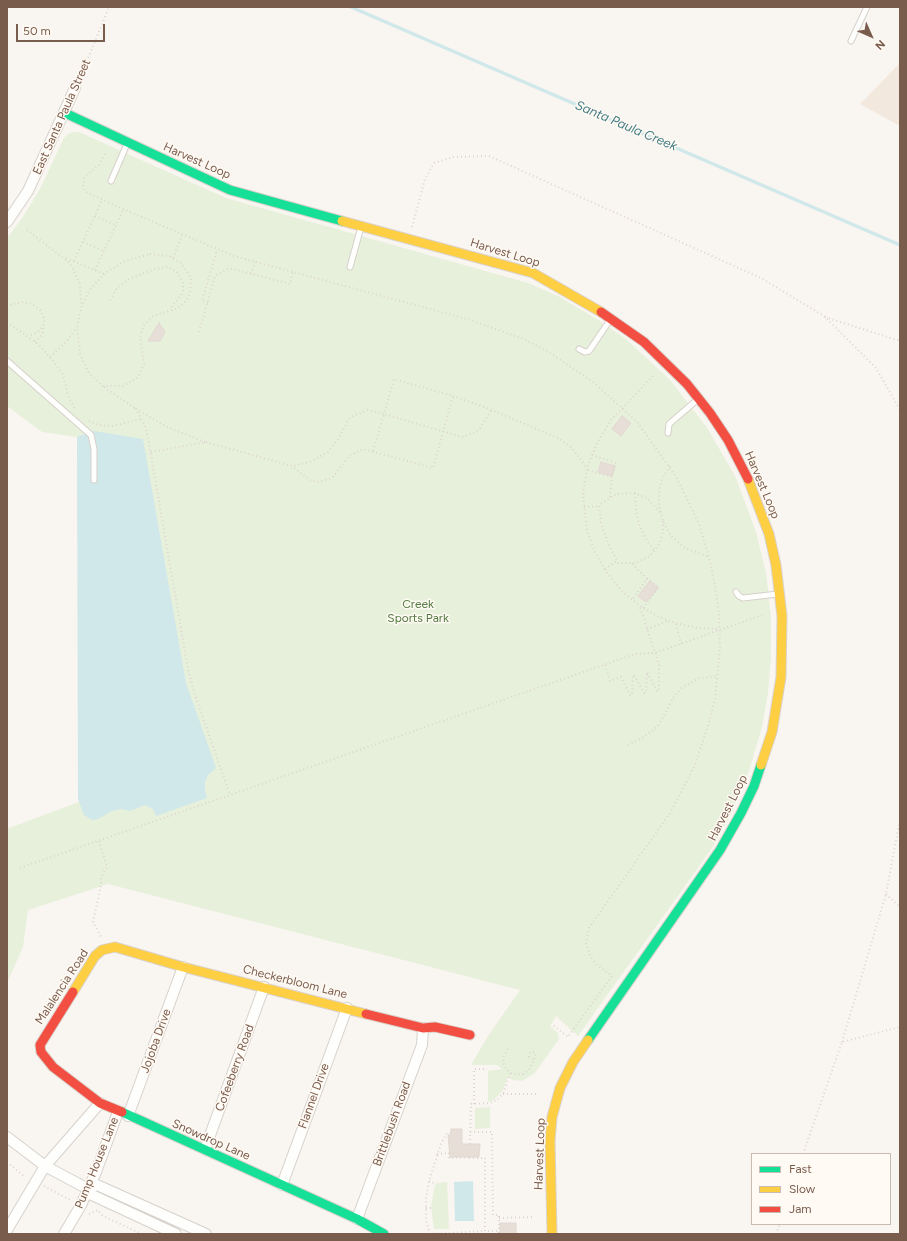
<!DOCTYPE html>
<html>
<head>
<meta charset="utf-8">
<style>
	body { margin:0 }
	#map { position:relative; width:907px; height:1241px; overflow:hidden; background:#f9f5f0; font-family:Figtree,sans-serif }
	canvas { display:block }
	.frame { position:absolute; inset:0; border:8px solid #7a5c4d; pointer-events:none }
	.legend { position:absolute; left:751px; top:1153px; width:140px; height:72px; box-sizing:border-box; background:#fffaf3; border:1px solid #cabbb1; margin:0; padding:5px 7px; list-style:none; font-size:12px; color:#7a5c4d }
	.legend li { display:flex; align-items:center; gap:8px; height:20px }
	.legend b { width:20px; border:1px solid #cabbb1 }
	.north { position:absolute; left:851px; top:16px; width:40px; height:40px; -webkit-text-stroke:3px #fffaf3; paint-order:stroke; rotate:135deg; font-size:11px; font-weight:700; line-height:16px; text-align:center; color:#7a5c4d }
	.north::after { content:''; display:block; margin:auto; width:14px; height:18px; background:#7a5c4d; clip-path:polygon(50% 0,100% 100%,50% 72%,0 100%) }
	.scale { position:absolute; left:16px; top:24px; width:89px; height:18px; box-sizing:border-box; border:2px solid #7a5c4d; border-top:0; padding-left:5px; font-size:12px; line-height:14px; white-space:nowrap; color:#7a5c4d; -webkit-text-stroke:3px #fffaf3; paint-order:stroke }
</style>
</head>
<body>
<div id="map">
<canvas width="907" height="1241"></canvas>
<div class="frame"></div>
<ul class="legend">
<li><b style="height:5px;background:#16e098"></b>Fast</li>
<li><b style="height:5px;background:#ffcf43"></b>Slow</li>
<li><b style="height:5px;background:#f24e42"></b>Jam</li>
</ul>
<div class="north">N</div>
<div class="scale">50 m</div>
</div>
<script>
const g = document.querySelector('canvas').getContext('2d');
g.lineJoin = 'round';
function fillPath(path, color) { g.fillStyle = color; g.fill(path, 'evenodd'); }
const shape = rows => new Path2D(rows.map(r => 'M' + r).join(''));
function strokePath(path, color, width, dash) { g.strokeStyle = color; g.lineWidth = width; g.lineCap = dash ? 'butt' : 'round'; g.setLineDash(dash || []); g.stroke(path); }
function write(font, color, halo, rows, align = 'center') {
  g.font = font + ' Figtree,sans-serif'; g.lineWidth = 3; g.setLineDash([]); g.textBaseline = 'middle'; g.strokeStyle = halo; g.fillStyle = color; for (const [text, x, y, turn = 0] of rows) {
    g.save(); g.translate(x, y); g.rotate((+turn || 0) * Math.PI / 180); g.textAlign = isNaN(turn) ? turn : align; if (halo) g.strokeText(text, 0, 0); g.fillText(text, 0, 0); g.restore();
  }
}
const residential = shape([
	[900,63,900,126,860,104]
]);
const green = shape([
	[75,132,79,132,226,198,528,283,558,296,600,321,626,339,670,380,708,429,736,478,756,532,766,573,771,617,771,658,768,693,762,727,749,771,731,814,712,848,578,1036,556,1016,550,1026,558,1033,559,1039,535,1073,522,1081,512,1080,508,1076,503,1090,494,1100,488,1102,488,1071,502,1069,497,1065,471,1065,488,1036,520,990,108,884,28,910,23,947,7,983,7,827,9,828,79,802,77,437,42,432,7,406,7,238,23,217,40,189,64,138,68,134],
	[490,1107,490,1128,475,1129,475,1108],
	[447,1182,449,1229,434,1229,431,1207,434,1189,436,1183]
]);
const water = shape([
	[94,431,143,439,186,683,216,768,208,775,205,782,205,791,207,798,156,816,153,809,145,805,130,811,121,809,112,811,98,819,92,820,84,815,78,799,77,437],
	[473,1181,474,1221,455,1221,454,1182]
]);
const stream = shape([
	[351,7,900,245]
]);
const building = shape([
	[159,323,165,332,160,341,148,341,159,323],
	[622,416,631,423,621,436,612,429,622,416],
	[601,462,615,466,612,476,598,472,601,462],
	[650,581,658,588,646,602,638,596,650,581],
	[451,1129,462,1129,462,1144,480,1144,479,1157,450,1157,448,1135,451,1135,451,1129],
	[500,1223,516,1223,516,1234,500,1234,500,1223]
]);
const path = shape([
	[79,80,109,7],
	[105,154,99,165,84,177,83,187,86,192,123,209,234,256,467,319,524,339,550,353,593,382,637,422,677,478,699,524,709,557,715,586,719,615,720,647,715,699,709,723,694,767,670,813,589,928,586,944,590,956,596,964,612,976,568,1037,553,1025],
	[95,216,116,225],
	[412,227,425,179,434,163,453,157,489,156,761,278,824,316,876,368,900,410],
	[27,230,70,263,80,284,81,305],
	[83,242,104,251],
	[150,254,169,256,181,263,191,278,190,293,187,300,178,308,153,316,144,325,140,337,144,364,138,377,123,386,103,386,89,373,80,354,77,327,81,308,89,291,105,273,125,261,150,254],
	[66,258,104,274],
	[173,258,182,235],
	[74,261,102,200],
	[95,270,123,210],
	[251,274,255,262],
	[110,300,117,288,129,279,155,269,167,267,177,272,183,283,183,293,172,306,172,311],
	[208,303,202,301,217,250],
	[7,307,12,304,23,302,32,304,40,310,44,318,44,324,38,332,28,336],
	[825,317,900,341],
	[7,322,38,344,53,361,62,373,66,386,68,396,75,409],
	[199,332,215,276,229,268,290,284,293,272],
	[35,342,42,335,44,325],
	[50,357,67,341,76,328],
	[653,376,611,420,597,443,587,468,583,494,587,530,595,552,607,573,622,591,640,606,659,617,676,623,698,628,719,629],
	[104,387,136,409],
	[453,396,492,410,560,439,572,448,587,468],
	[89,421,99,425,113,426,141,419],
	[205,442,167,427,136,409,145,426,148,438,188,669,195,695,230,795],
	[373,451,384,414,462,437,476,432,480,428,492,410],
	[151,452,206,442,292,466,309,480,319,482,332,478,349,456,363,449,433,468,453,396,394,379,384,414,368,410,355,415,349,419,338,439,328,452,310,462,292,466],
	[592,455,616,463,612,477],
	[670,466,662,479,659,492,659,506,663,521,671,536,685,548,709,557],
	[588,470,612,477,610,497],
	[635,493,636,512,639,524,647,541,655,551],
	[584,507,599,506],
	[660,512,647,498,634,493,616,494,601,504,599,506,601,524,609,545,618,563,635,563,650,556,660,543,663,531,663,521],
	[632,564,647,579,632,600],
	[605,569,617,561],
	[643,608,659,587,647,579],
	[676,624,681,644],
	[647,629,668,621],
	[605,665,610,681,621,677,630,695,632,695,633,675,634,675,644,693,646,693,647,672,657,691,659,691,659,665,640,607],
	[628,745,644,737,657,727,663,718,673,698,682,688,699,678,718,676],
	[99,841,107,867,101,877,101,885,93,922,101,937],
	[20,868,635,654,655,653,762,615],
	[886,894,900,907],
	[842,1042,886,894,900,819],
	[508,1049,504,1056,503,1063,507,1070,513,1074,523,1074,529,1070,536,1056,534,1052,530,1052,529,1057,533,1059],
	[503,1094,539,1094],
	[474,1104,474,1069,486,1069],
	[470,1132,492,1132,493,1215,499,1215,499,1234],
	[470,1144,471,1104,490,1103,497,1100,503,1094,510,1073],
	[437,1154,449,1153,449,1158,469,1157],
	[803,1154,842,1042,900,1027],
	[469,1158,485,1158,485,1231,499,1231],
	[7,1162,25,1177],
	[429,1181,436,1184],
	[44,1186,72,1201],
	[426,1208,431,1208],
	[89,1214,98,1210,103,1216,142,1234],
	[499,1218,533,1217],
	[429,1234,485,1231],
	[430,1234,426,1220,426,1199,429,1181,441,1144,447,1133,451,1133],
	[776,1234,780,1224]
]);
const lane = shape([
	[851,41,867,7],
	[111,181,127,144],
	[350,267,361,227],
	[579,349,585,352,589,351,610,320],
	[7,361,91,435,94,449,94,480],
	[668,433,669,424,697,400],
	[736,592,739,596,743,598,778,594]
]);
const street = shape([
	[7,222,28,191,75,88],
	[128,1116,183,967],
	[7,1137,45,1166,88,1189,92,1195,176,1234],
	[205,1149,264,987],
	[282,1185,347,1008],
	[88,1189,97,1185,206,1234],
	[357,1219,422,1045,423,1028],
	[7,1230,45,1166,100,1103],
	[64,1234,81,1205,96,1172,118,1112]
]);
const fast = shape([
	[65,113,230,190,342,221],
	[588,1040,720,850,741,813,754,786,761,765],
	[122,1112,357,1219,384,1234]
]);
const slow = shape([
	[342,221,533,273,601,312],
	[748,479,769,534,776,565,782,616,781,677,772,732,761,765],
	[73,992,95,956,102,950,115,947,183,967,366,1014],
	[552,1234,550,1141,552,1117,560,1088,573,1062,588,1040]
]);
const jam = shape([
	[601,312,644,342,687,384,710,413,728,440,748,479],
	[73,992,40,1045,41,1052,53,1067,100,1103,122,1112],
	[366,1014,423,1028,435,1027,470,1035]
]);
const streetNames = [
	["East Santa Paula Street",62,117,-66],
	["Harvest Loop",197,161,24],
	["Harvest Loop",505,253,17],
	["Harvest Loop",762,485,67],
	["Harvest Loop",728,808,-63],
	["Checkerbloom Lane",295,982,14],
	["Malalencia Road",62,987,-57],
	["Jojoba Drive",156,1041,-70],
	["Cofeeberry Road",235,1068,-70],
	["Flannel Drive",314,1096,-70],
	["Brittlebush Road",392,1124,-70],
	["Snowdrop Lane",211,1140,24],
	["Harvest Loop",540,1154,-88],
	["Pump House Lane",97,1163,-68]
];
const parkNames = [
	["Creek",418,604],
	["Sports Park",418,618]
];
const waterNames = [
	["Santa Paula Creek",626,126,23]
];
fillPath(residential, '#f2e8de');
fillPath(green, '#e7f0db');
fillPath(water, '#d0e8ea');
strokePath(stream, '#d0e8ea', 3.5);
fillPath(building, '#e6ded7');
strokePath(building, '#e2d8d2', 1);
strokePath(lane, '#d7d1cb', 7);
strokePath(street, '#d7d1cb', 12);
strokePath(fast, '#d9d2cb', 11);
strokePath(slow, '#d9d2cb', 11);
strokePath(jam, '#d9d2cb', 11);
strokePath(path, '#dcd5d0', 2, [1, 3]);
strokePath(lane, '#fefefd', 5);
strokePath(street, '#fefefd', 10);
strokePath(fast, '#16e098', 9);
strokePath(slow, '#ffcf43', 9);
strokePath(jam, '#f24e42', 9);
write('12px', '#7a5c4d', '#fffaf3', streetNames);
write('12px', '#537a41', '#fffaf3', parkNames);
write('italic 13px', '#437c86', '#fffaf3', waterNames);
</script>
</body>
</html>
